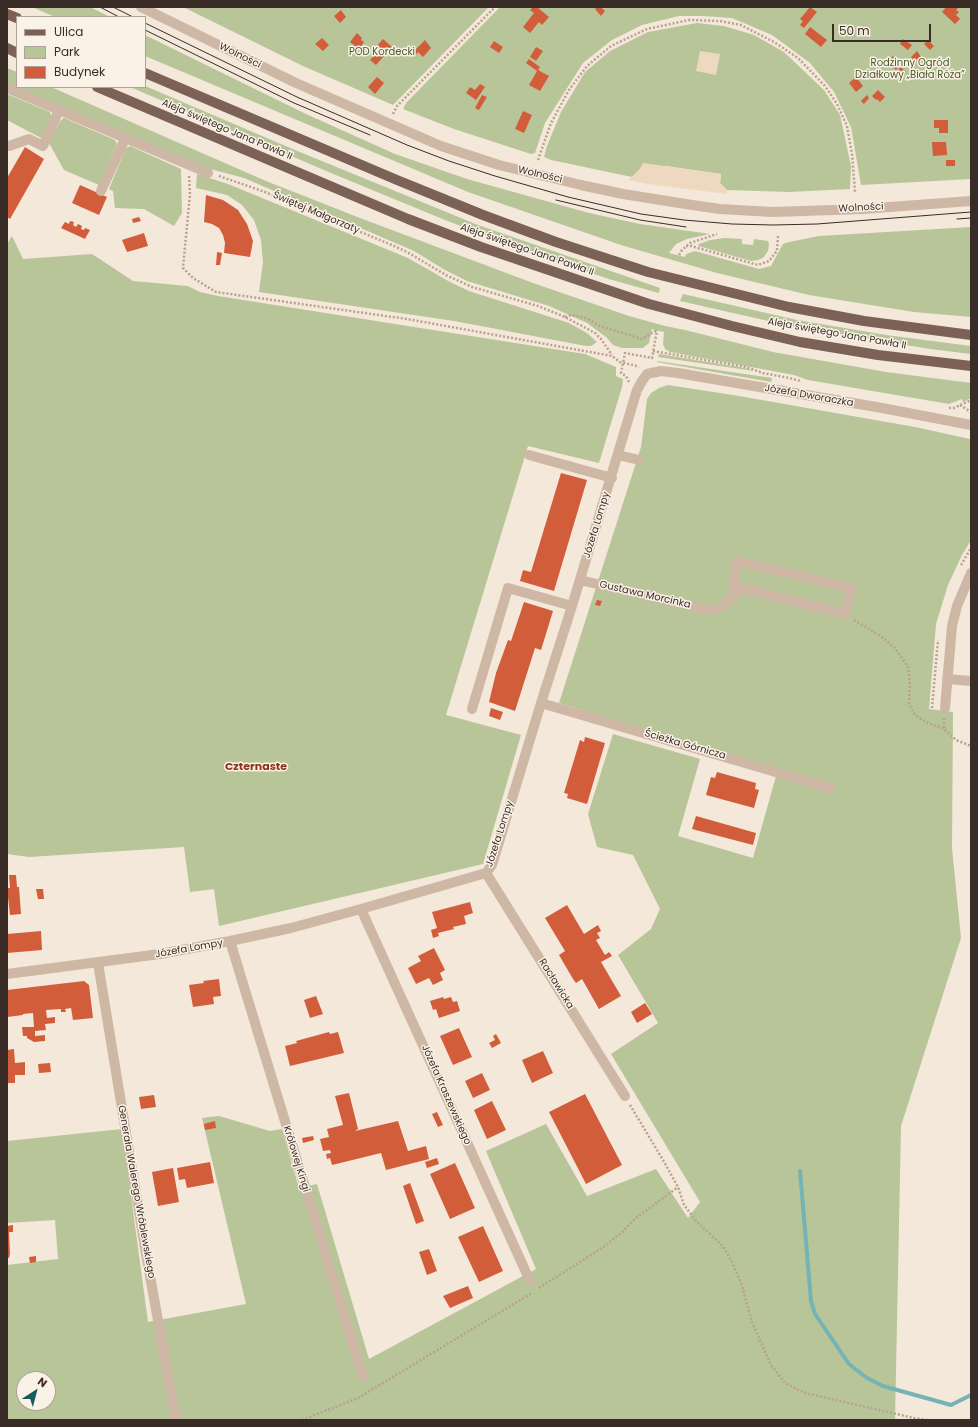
<!DOCTYPE html>
<html>
<head>
<meta charset="utf-8">
<style>
	body { margin:0 }
	#map { position:relative; width:978px; height:1427px; overflow:hidden; background:#f4e8da; font-family:Poppins,sans-serif }
	canvas { display:block }
	.frame { position:absolute; inset:0; border:8px solid #392c27; pointer-events:none }
	.legend { position:absolute; left:16px; top:16px; width:130px; height:72px; box-sizing:border-box; background:#fbf2e7; border:1px solid #ada39a; margin:0; padding:5px 7px; list-style:none; font-size:12px; color:#392c27 }
	.legend li { display:flex; align-items:center; gap:8px; height:20px }
	.legend b { width:20px; border:1px solid #ada39a }
	.north { position:absolute; left:16px; top:1371px; width:40px; height:40px; box-sizing:border-box; background:#fbf2e7; border:1px solid #ada39a; border-radius:50%; rotate:36deg; font-size:11px; font-weight:700; line-height:16px; text-align:center; color:#392c27 }
	.north::after { content:''; display:block; margin:auto; width:14px; height:18px; background:#185b5f; clip-path:polygon(50% 0,100% 100%,50% 72%,0 100%) }
	.scale { position:absolute; left:832px; top:24px; width:99px; height:18px; box-sizing:border-box; border:2px solid #392c27; border-top:0; padding-left:5px; font-size:12px; line-height:14px; white-space:nowrap; color:#392c27; -webkit-text-stroke:3px #fbf2e7; paint-order:stroke }
</style>
</head>
<body>
<div id="map">
<canvas width="978" height="1427"></canvas>
<div class="frame"></div>
<ul class="legend">
<li><b style="height:5px;background:#7c6256"></b>Ulica</li>
<li><b style="height:11px;background:#b7c599"></b>Park</li>
<li><b style="height:11px;background:#d25d3b"></b>Budynek</li>
</ul>
<div class="north">N</div>
<div class="scale">50 m</div>
</div>
<script>
const g = document.querySelector('canvas').getContext('2d');
g.lineJoin = 'round';
function fillPath(path, color) { g.fillStyle = color; g.fill(path, 'evenodd'); }
const shape = rows => new Path2D(rows.map(r => 'M' + r).join(''));
function strokePath(path, color, width, dash) { g.strokeStyle = color; g.lineWidth = width; g.lineCap = dash ? 'butt' : 'round'; g.setLineDash(dash || []); g.stroke(path); }
function write(font, color, halo, rows, align = 'center') {
  g.font = font + ' Poppins,sans-serif'; g.lineWidth = 3; g.setLineDash([]); g.textBaseline = 'middle'; g.strokeStyle = halo; g.fillStyle = color; for (const [text, x, y, turn = 0] of rows) {
    g.save(); g.translate(x, y); g.rotate((+turn || 0) * Math.PI / 180); g.textAlign = isNaN(turn) ? turn : align; if (halo) g.strokeText(text, 0, 0); g.fillText(text, 0, 0); g.restore();
  }
}
const green = shape([
	[32,7,90,7,110,17,55,17],
	[183,7,489,7,393,105,303,66],
	[500,7,971,7,971,179,861,185,851,127,834,92,810,63,772,35,732,18,703,16,679,16,642,25,612,40,583,63,545,123,535,153,531,154,454,129,403,109,406,103],
	[697,23,724,26,754,35,784,52,824,90,840,115,851,166,850,189,789,192,727,190,720,183,721,174,666,166,639,170,632,177,551,160,544,157,547,146,561,112,585,72,610,51,648,32],
	[145,35,306,114,395,154,467,179,589,213,640,224,710,234,687,239,676,244,669,253,685,257,686,254,695,251,759,269,771,266,783,244,789,242,819,236,971,227,971,317,914,312,809,295,717,273,621,245,468,192,145,56],
	[7,68,17,72,17,87,51,87,266,181,360,218,533,283,629,316,665,326,685,330,773,352,886,372,971,383,971,398,963,402,962,399,949,404,808,380,794,375,670,352,665,349,663,344,664,332,652,329,649,343,643,348,622,348,613,345,606,337,587,323,549,306,467,281,445,270,414,251,244,178,210,169,7,83],
	[145,86,295,150,478,225,660,288,659,293,612,280,531,253,445,220,331,173,130,87,145,87],
	[7,94,50,112,52,118,43,139,7,120],
	[64,118,115,140,117,144,99,185,64,170,49,143,60,121],
	[130,146,181,169,182,213,174,226,144,209,115,208,113,191,109,189,126,148],
	[197,174,228,184,408,258,450,282,469,291,569,323,587,333,597,342,591,346,586,346,454,321,259,292,263,262,261,240,254,220,242,205,227,195,196,188],
	[12,236,23,259,92,254,133,281,188,286,200,292,218,296,585,354,616,367,616,376,623,379,622,387,599,463,528,446,446,715,521,735,483,864,219,926,214,889,190,892,184,847,29,857,7,854,7,244],
	[725,238,742,239,742,244,753,245,754,239,768,241,769,244,768,251,763,258,758,260,751,261,698,246,699,244,710,240],
	[683,294,797,320,886,335,971,346,971,354,930,349,795,327,680,301],
	[659,354,745,368,754,371,658,357],
	[657,361,772,378,771,382,657,362],
	[668,385,739,396,915,427,970,439,971,540,962,555,948,585,936,624,929,709,953,712,952,848,961,938,901,1126,895,1420,7,1420,7,1265,58,1259,55,1220,7,1223,7,1141,122,1129,148,1322,246,1304,202,1118,219,1116,270,1131,282,1129,299,1188,317,1184,369,1359,536,1269,486,1151,546,1124,587,1196,656,1169,688,1218,700,1202,611,1054,658,1023,618,955,651,929,660,909,633,855,597,847,588,814,613,734,700,759,678,836,753,858,778,769,559,703,641,447,647,399,651,393,659,388],
	[24,1379,48,1379,48,1403,24,1403]
]);
const plaza = shape([
	[700,51,720,54,716,75,696,71],
	[643,163,721,174,720,183,727,190,727,194,648,184,628,180,639,170]
]);
const stream = shape([
	[800,1171,811,1301,815,1314,849,1364,867,1378,883,1386,951,1405,971,1395]
]);
const building = shape([
	[533,7,537,7,549,17,542,25,539,22,530,33,523,27,534,13,530,10],
	[597,7,601,7,605,11,601,16,595,9],
	[810,7,817,12,804,28,800,25,803,21,800,19],
	[946,7,959,7,956,10,959,12,956,15,960,19,955,24,942,12],
	[341,10,346,17,340,23,334,16],
	[810,27,827,40,821,47,805,34],
	[357,33,362,38,361,40,364,42,359,49,350,42],
	[322,38,329,45,323,51,315,44],
	[383,39,392,47,376,65,370,60,379,50,376,47],
	[903,39,912,45,908,50,900,44],
	[425,40,431,48,423,57,418,52,414,57,411,54],
	[928,40,934,46,930,50,924,44],
	[494,41,503,47,499,53,490,47],
	[536,47,543,51,536,61,530,57],
	[917,51,921,57,915,62,911,57],
	[893,56,901,64,896,70,887,62],
	[529,59,540,67,538,70,549,76,540,91,529,85,537,71,526,63],
	[901,67,906,72,902,77,897,71],
	[377,77,384,83,375,94,368,87],
	[856,77,863,86,856,92,849,83],
	[480,84,485,87,476,100,466,93,470,87,475,90],
	[878,90,885,97,880,102,877,99,876,100,872,96],
	[482,95,487,97,479,110,475,108],
	[867,95,869,98,864,104,861,101],
	[523,111,532,115,524,133,515,129],
	[934,120,948,120,948,133,939,133,939,128,934,128],
	[932,142,946,142,947,155,933,156],
	[25,147,44,159,10,219,7,217,7,178],
	[946,160,955,160,955,166,946,166],
	[80,185,107,197,99,215,72,203],
	[206,195,223,200,238,210,247,224,253,241,250,257,224,253,225,243,223,235,219,228,212,224,204,222],
	[139,217,141,221,133,223,132,219],
	[70,221,74,222,73,225,76,227,78,224,82,226,81,229,84,230,85,228,90,230,85,239,61,228,65,222,69,224],
	[144,233,148,246,127,252,122,240],
	[217,252,222,253,220,265,216,265],
	[561,473,587,480,554,591,520,581,523,570,531,572],
	[597,600,602,601,600,606,595,605],
	[524,602,553,611,541,650,535,648,515,711,489,702,496,673,508,640,511,641],
	[491,708,503,712,500,720,489,716],
	[585,737,605,743,587,804,567,798,568,794,564,793,580,740,584,742],
	[717,772,756,783,755,789,759,790,754,808,706,795,711,777,715,778],
	[696,816,756,833,753,845,692,829],
	[9,875,16,875,17,887,19,887,21,914,10,915,7,888,10,888],
	[36,889,43,889,44,899,38,899],
	[470,902,473,913,464,916,466,924,453,927,454,929,438,933,439,936,433,938,431,930,437,928,432,912],
	[567,905,584,934,598,925,601,931,597,933,600,938,596,940,605,955,609,952,612,956,601,962,621,996,599,1009,582,979,576,983,573,979,559,955,565,951,545,918],
	[41,931,42,950,7,953,7,934],
	[434,948,445,970,440,973,443,980,433,985,429,978,416,984,408,968,421,961,418,956],
	[219,979,221,996,213,997,214,1004,193,1007,189,985,204,983,203,981],
	[84,981,89,985,93,1018,73,1020,71,1008,65,1009,66,1012,61,1012,61,1009,46,1010,47,1018,55,1017,55,1023,45,1024,46,1030,35,1031,35,1036,45,1035,45,1041,34,1042,27,1038,27,1036,23,1036,22,1027,34,1027,33,1013,23,1014,23,1015,7,1017,7,990],
	[316,996,323,1014,310,1018,304,1000],
	[443,997,444,999,451,997,453,1002,457,1001,460,1011,439,1018,436,1009,433,1010,430,1001],
	[645,1003,652,1014,637,1023,631,1012],
	[459,1028,472,1057,453,1065,440,1036],
	[329,1032,330,1034,338,1032,344,1053,290,1066,285,1046,297,1043,296,1041],
	[496,1034,501,1043,492,1048,489,1043,495,1040,493,1036],
	[14,1049,15,1063,25,1062,25,1075,15,1075,15,1083,7,1083,7,1050],
	[543,1051,553,1073,532,1083,522,1060],
	[50,1063,51,1072,39,1073,38,1064],
	[482,1073,490,1090,473,1098,465,1081],
	[349,1093,358,1129,355,1131,398,1121,408,1151,426,1146,429,1159,386,1170,381,1153,332,1165,330,1158,327,1159,326,1154,331,1153,330,1150,323,1151,320,1139,329,1137,327,1129,343,1125,335,1096],
	[585,1094,622,1165,586,1184,549,1112],
	[154,1095,156,1107,141,1109,139,1097],
	[492,1101,506,1130,487,1139,474,1110],
	[437,1112,443,1125,438,1127,432,1114],
	[215,1121,216,1128,205,1130,204,1124],
	[313,1136,314,1140,303,1143,302,1138],
	[437,1158,439,1164,427,1168,425,1162],
	[210,1162,214,1183,187,1188,185,1179,179,1180,177,1168],
	[455,1163,475,1208,450,1219,430,1174],
	[173,1168,179,1202,158,1206,152,1172],
	[410,1183,424,1221,416,1224,403,1186],
	[13,1225,13,1232,9,1232,10,1254,9,1258,7,1258,7,1226],
	[483,1226,503,1271,479,1282,458,1237],
	[429,1249,437,1271,427,1275,419,1252],
	[36,1256,36,1262,30,1263,29,1257],
	[468,1286,473,1298,450,1308,443,1296]
]);
const path = shape([
	[393,114,397,106,495,7],
	[538,160,551,123,569,90,587,66,611,46,647,29,689,20,720,21,741,25,774,42,798,58,825,86,837,104,847,126,852,154,855,192],
	[189,176,190,194,183,268,193,278,216,292,407,319,612,356,620,362,637,366,639,367],
	[219,176,265,192,394,246,407,252,446,275,472,287,538,306,565,317,595,333,601,339,612,355],
	[686,246,691,246,758,265,769,261,777,251,778,236],
	[679,255,682,250,690,243,717,234],
	[565,317,571,315,586,318,600,326,642,339,657,330],
	[653,351,746,367,763,373,789,378,801,381],
	[629,382,626,376,621,373,625,353,652,358,657,330],
	[960,405,971,412],
	[949,408,954,408,971,400],
	[961,565,971,548],
	[854,620,879,635,894,647,908,667,910,682,909,704,915,715,926,722,944,729],
	[932,708,938,640],
	[944,718,944,729,956,740,971,746],
	[630,1105,663,1160,678,1187,684,1205,697,1222,723,1246,732,1262,741,1283,752,1322,771,1365,785,1383,805,1393,914,1418,927,1420],
	[539,1288,605,1246,622,1232,636,1218,678,1187],
	[302,1420,358,1398,532,1293]
]);
const minor = shape([
	[141,7,296,83,441,146,499,165,581,185,623,194,692,205,720,209,773,212,863,209,971,201],
	[7,88,208,173],
	[9,146,29,139,43,146,59,110],
	[101,191,125,139],
	[529,455,612,478],
	[618,455,639,460],
	[737,561,851,588,845,614,733,586,737,561],
	[580,580,710,610,721,607,741,588],
	[947,679,971,681],
	[541,703,830,788],
	[945,708,952,626,957,606,971,573],
	[472,709,508,588,572,606],
	[486,873,625,1096],
	[361,909,530,1281],
	[230,941,363,1377],
	[98,963,146,1254,176,1420],
	[7,974,160,954,230,941,291,928,361,909,486,873,492,865,541,703,572,606,637,390,642,381,647,374,661,371,678,373,882,408,971,425]
]);
const major = shape([
	[7,14,17,18],
	[7,48,17,53],
	[145,73,397,180,483,215,556,242,648,272,789,307,864,321,971,335],
	[97,87,408,219,481,247,649,304,732,326,800,342,878,355,971,366]
]);
const tram = shape([
	[100,7,119,17],
	[113,7,133,17],
	[145,23,297,97,407,145,449,161,495,176,568,197,611,207,641,214,684,220,732,224,773,225,817,224,971,212],
	[145,30,294,103,370,135],
	[556,200,640,220,686,227],
	[957,219,971,218]
]);
const parkNames = [
	["POD Kordecki",382,52],
	["Rodzinny Ogród",910,63],
	["Działkowy „Biała Róża”",910,75]
];
const streetNames = [
	["Wolności",240,56,26],
	["Aleja świętego Jana Pawła II",227,130,23],
	["Wolności",540,175,13],
	["Wolności",861,208,-3],
	["Świętej Małgorzaty",316,213,23],
	["Aleja świętego Jana Pawła II",527,250,19],
	["Aleja świętego Jana Pawła II",837,334,10],
	["Józefa Dworaczka",809,396,10],
	["Józefa Lompy",597,525,-73],
	["Gustawa Morcinka",645,595,13],
	["Ścieżka Górnicza",685,745,16],
	["Józefa Lompy",500,834,-72],
	["Józefa Lompy",189,949,-10],
	["Racławicka",556,984,58],
	["Józefa Kraszewskiego",446,1095,66],
	["Królowej Kingi",296,1159,73],
	["Generała Walerego Wróblewskiego",136,1192,80]
];
const neighbourhoodNames = [
	["Czternaste",256,767]
];
fillPath(green, '#b7c599');
fillPath(plaza, '#eed9c0');
strokePath(stream, '#76b3b4', 4);
fillPath(building, '#d25d3b');
strokePath(path, '#baa18f', 2.5, [2, 2]);
strokePath(minor, '#ceb7a5', 10);
strokePath(major, '#7c6256', 10);
strokePath(tram, '#392c27', 1);
write('10px', '#485a28', '#fbf2e7', parkNames);
write('10px', '#392c27', '#fbf2e7', streetNames);
write('bold 11px', '#903218', '#fbf2e7', neighbourhoodNames);
</script>
</body>
</html>
